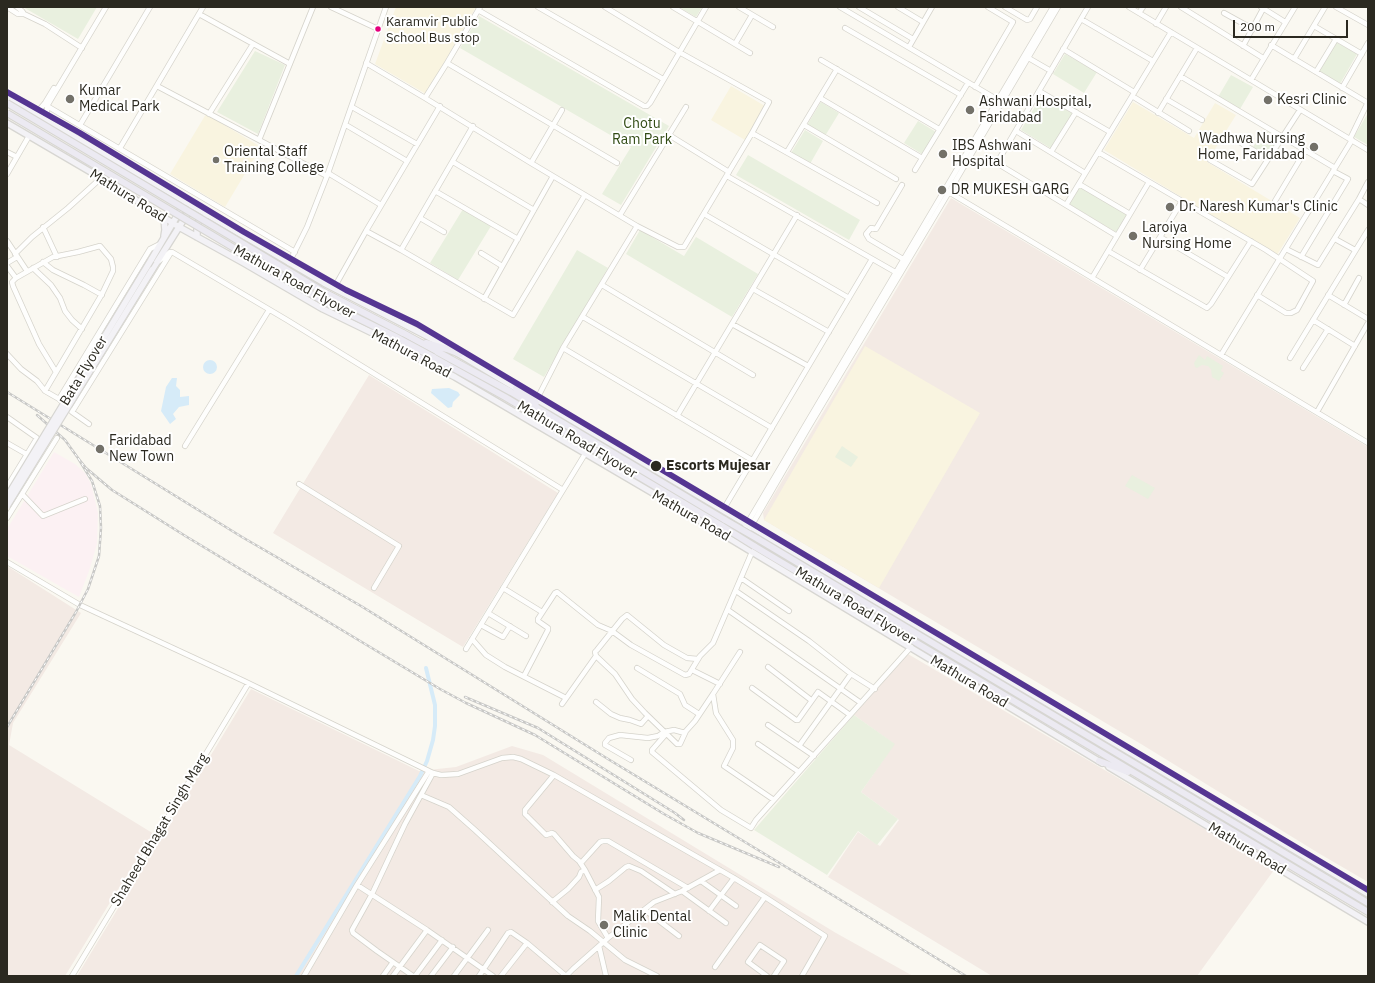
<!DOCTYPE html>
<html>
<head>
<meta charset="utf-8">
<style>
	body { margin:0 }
	#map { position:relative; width:1375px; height:983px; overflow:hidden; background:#faf8f1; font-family:"IBM Plex Sans",sans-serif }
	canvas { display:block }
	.frame { position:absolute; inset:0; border:8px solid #2b2920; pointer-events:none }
	.scale { position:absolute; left:1233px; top:20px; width:115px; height:18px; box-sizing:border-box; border:2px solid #2b2920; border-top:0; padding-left:5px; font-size:12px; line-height:14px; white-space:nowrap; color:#2b2920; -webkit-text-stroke:3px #fff; paint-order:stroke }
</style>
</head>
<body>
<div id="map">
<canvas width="1375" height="983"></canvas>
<div class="frame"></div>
<div class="scale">200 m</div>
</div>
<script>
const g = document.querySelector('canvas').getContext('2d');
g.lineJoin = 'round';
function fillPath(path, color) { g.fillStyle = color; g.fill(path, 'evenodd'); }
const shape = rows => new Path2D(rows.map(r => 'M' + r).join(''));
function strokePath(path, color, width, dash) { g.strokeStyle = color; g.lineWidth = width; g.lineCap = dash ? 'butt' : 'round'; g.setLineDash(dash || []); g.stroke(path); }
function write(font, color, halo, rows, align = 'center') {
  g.font = font + ' "IBM Plex Sans",sans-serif'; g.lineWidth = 4; g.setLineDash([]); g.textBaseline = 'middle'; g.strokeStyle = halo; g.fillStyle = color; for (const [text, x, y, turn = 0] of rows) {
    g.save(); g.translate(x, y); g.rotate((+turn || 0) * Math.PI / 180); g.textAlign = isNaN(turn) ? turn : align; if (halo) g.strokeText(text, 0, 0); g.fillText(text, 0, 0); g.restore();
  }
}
const commercial = shape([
	[54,452,75,464,85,473,91,484,98,513,97,544,89,571,79,597,7,556,7,529]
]);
const industrial = shape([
	[951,198,1368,447,1368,882,1320,854,1141,744,764,520,763,513],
	[369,375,558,493,463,647,273,533],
	[7,566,81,613,13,723,9,745,154,834,117,891,65,976,7,976],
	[908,654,1274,870,1197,976,992,976,828,877,858,832,880,846,899,820,861,792,894,744,854,715],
	[251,689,419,771,456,767,512,746,543,755,836,933,913,976,77,976]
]);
const built = shape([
	[396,7,476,7,426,94,375,64],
	[731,86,765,106,745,140,711,120],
	[1133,102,1194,138,1215,103,1236,115,1207,162,1300,218,1277,255,1104,150],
	[206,114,261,147,225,207,170,174],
	[865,346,980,413,879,588,764,520]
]);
const green = shape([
	[23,7,97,7,78,39],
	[679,7,702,7,696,17],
	[479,16,669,126,621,205,602,194,631,147,460,48],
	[1336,42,1357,54,1340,84,1319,72],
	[255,51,285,65,258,134,217,112],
	[1065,54,1097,72,1084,93,1053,74],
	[1231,75,1253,87,1240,109,1218,97],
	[1042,95,1073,114,1052,149,1021,130],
	[821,102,839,113,825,136,807,125],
	[1368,113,1368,145,1354,137],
	[918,121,936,132,922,154,904,143],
	[805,130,823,141,810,164,791,153],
	[1264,130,1279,139,1269,157,1253,147],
	[748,155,860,220,849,240,736,175],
	[1080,186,1127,215,1116,232,1069,204],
	[463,209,491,226,458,280,430,263],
	[640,230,684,256,696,237,758,274,732,317,626,254],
	[577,250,608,268,544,377,513,359],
	[1199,355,1205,360,1207,356,1223,366,1221,371,1224,373,1219,381,1212,377,1211,369,1208,366,1202,365,1197,368,1195,367,1194,363],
	[842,446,858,457,851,467,835,457],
	[1132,475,1155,488,1148,499,1125,486],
	[854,715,895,744,861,792,898,819,877,845,858,831,827,875,754,830]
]);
const water = shape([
	'203 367a7 7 0 1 1 14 0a7 7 0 1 1-14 0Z',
	[172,378,177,378,176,386,180,390,180,397,189,396,189,405,179,407,173,414,176,419,170,424,161,411,166,387],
	[449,388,458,392,460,395,453,402,452,407,448,408,431,393,432,389]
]);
const canal = shape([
	[296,976,420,776,427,761,433,740,435,726,435,705,426,668]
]);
const minor = shape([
	[7,7,18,14,24,14,45,24,82,48],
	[17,7,22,11,24,14],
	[331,7,378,29],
	[538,7,663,79],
	[673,7,750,53],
	[739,7,773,27],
	[840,7,998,100],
	[859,7,913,39],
	[898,7,923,22],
	[1005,7,1027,20,1030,19,1037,7],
	[1088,7,998,161,1000,165,1117,236],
	[1129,7,1368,150],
	[1181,7,1263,58],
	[1261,7,1285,22],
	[1336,7,1368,25],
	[478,10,644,106,647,106,650,103,706,7],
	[1139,13,1143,7],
	[1224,13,1253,29],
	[199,14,290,64],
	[1081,19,1153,61],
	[1156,24,1166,7],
	[1314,26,1362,54],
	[845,28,961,95],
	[735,44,752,15],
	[1271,45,1368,103],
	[1243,46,1264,7],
	[909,47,932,7],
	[1063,49,1134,92],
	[1025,56,1051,71],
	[1294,59,1325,7],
	[821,60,939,129],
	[366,63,425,98,531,163,637,226,678,247,684,247,752,133,769,102,679,52,605,7],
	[447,63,617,163],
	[1316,72,1336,39],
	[1180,76,1335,168],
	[1251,80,1295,7],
	[157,86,327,176],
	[975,87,1013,22,988,7],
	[1342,88,1368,43],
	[1039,91,1110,132],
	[1132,96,1189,131],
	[425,98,447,63,480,7],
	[820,98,922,158],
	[1166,99,1202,120],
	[47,106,295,252],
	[352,107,417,144],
	[34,112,39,110,45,103,54,88],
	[1158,113,1197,48],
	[209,114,253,44],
	[48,121,47,116,47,106,106,7],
	[80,125,150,7],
	[346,125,407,161],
	[804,125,896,179],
	[1016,131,1085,173],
	[752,133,877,203],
	[1226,134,1268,159],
	[669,135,729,172],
	[1350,139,1368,102],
	[259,140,313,7],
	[120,148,203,7],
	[7,152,17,157],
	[787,152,837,69],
	[1051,152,1076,112],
	[1098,152,1266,250,1313,281,1297,310,1291,313,1286,313,1257,295],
	[1210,160,1252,184,1300,110],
	[453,162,534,210],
	[531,163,562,110],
	[915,170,968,83],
	[328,173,381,205],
	[7,174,29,136],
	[727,176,897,273],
	[1079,184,1130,214],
	[902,185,876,229,871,228,866,234,869,239,903,259],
	[435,191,518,239],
	[947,191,1368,443],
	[1359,199,1368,182],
	[1275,201,1305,151],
	[1066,205,1171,32],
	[704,214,849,298],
	[620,215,686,107],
	[420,218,444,232],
	[43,227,57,257],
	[366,231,401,250,513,315,585,195],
	[1160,237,1228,277],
	[1335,239,1355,250],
	[7,241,27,271],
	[1286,249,1318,265,1359,199,1368,205],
	[401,250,473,126],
	[1108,251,1207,308,1211,304,1251,241],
	[481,253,502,266],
	[15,254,32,237,68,208,101,178],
	[1301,257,1348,179,1333,171],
	[159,261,170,252,172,252,287,320,563,490],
	[43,262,53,270,84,285,102,295],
	[7,263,17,257],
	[289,263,307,227,327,176,386,7],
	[7,266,16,278],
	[33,268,51,285,60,298,65,311,72,320,82,329],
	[1140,270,1182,201],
	[1092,278,1149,182],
	[602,285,753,375],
	[334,288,366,231,440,106],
	[753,289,829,332],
	[1328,295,1368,319],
	[484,299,553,176],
	[1344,305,1359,278],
	[583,317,772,428],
	[1313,320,1355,346],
	[732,324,808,366],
	[563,348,752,460],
	[7,354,21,369,37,381,45,391,59,399,72,412,170,254],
	[1221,355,1352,140],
	[1290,358,1368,230],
	[1303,368,1328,329],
	[45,391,102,294,113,271,113,267,111,259,100,246,78,252,53,257,16,278,12,282,13,286,39,344,56,372],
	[59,399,150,249,160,244],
	[537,399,563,348,637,226],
	[72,412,89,424],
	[1317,412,1368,323],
	[677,416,797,215],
	[7,417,37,438,7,487],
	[7,443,28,455],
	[185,446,269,310],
	[299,484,399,546,374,588],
	[22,494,43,516,85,499],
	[723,510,872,259],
	[7,518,57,438],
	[738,539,1053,7],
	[742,542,807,430,949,192,1058,7],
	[7,562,80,605,244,681,433,773,441,775,458,774,502,758,513,757,521,759,554,775,734,878,765,897,825,936,802,976],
	[741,578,789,611],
	[503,588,542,612],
	[736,591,809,641,851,674,875,689],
	[728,610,861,703],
	[488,613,526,636],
	[481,625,503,637,510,626],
	[472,639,486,655,505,667,566,698],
	[466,649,585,454],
	[740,652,713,694,716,713,733,740,733,748,724,766,774,800],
	[596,656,615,674,632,699,645,713,677,744,680,744,686,731,695,721,713,694],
	[768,667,811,700],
	[637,668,680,694,685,705,699,714],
	[692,670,720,684],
	[524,676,548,630,548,628,538,621,538,619,555,593,557,592,598,625,612,631,631,645,685,675,689,674,700,656,713,643,752,552],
	[752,688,796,720,798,720,818,692,850,715],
	[596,702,611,714,620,718,630,720,641,724,648,716],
	[562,704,596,656,595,652,597,650,622,619,627,615,664,645,687,658,698,659],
	[768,725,814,756],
	[666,734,652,750,652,752,721,810,751,828,756,820,911,647],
	[758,744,799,772],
	[799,746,851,674],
	[631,760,605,745,605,743,609,738,620,735,648,738,658,736,664,732,674,730,685,733],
	[554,775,525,810,525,814,546,835,552,833,554,834,573,856,579,861,585,870],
	[421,795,449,807,475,830,568,916,590,931,625,960,657,976],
	[581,863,600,842,603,841,608,841,688,888],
	[701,881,736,906],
	[357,885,427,930,493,976],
	[595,890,609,881,626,867,629,866,641,871,675,894],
	[682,891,726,923],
	[552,902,568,889,579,877,581,872,585,870,599,897,598,921,608,938],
	[645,910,679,936],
	[709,911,734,878],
	[599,946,606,976],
	[715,967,765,897],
	[72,976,248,684],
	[304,976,357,885,429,771],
	[383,976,393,962],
	[393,976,427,930],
	[413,976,377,951,353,933,352,930,372,894,405,824,433,773],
	[415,976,442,940],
	[431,976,453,947],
	[454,976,488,930],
	[479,976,508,933,511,932,527,943,566,976],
	[501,976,527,943],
	[566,976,573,969,608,938,654,902,682,891,720,870],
	[767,976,748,962,760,945,784,961,774,976]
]);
const major = shape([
	[7,97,324,283,450,348],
	[7,123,101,178,179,227,244,263,323,309,395,344],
	[164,236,165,230,164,218],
	[197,237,197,225,200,220,205,217],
	[151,260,184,204],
	[152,270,191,208],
	[457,353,519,390],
	[414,356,455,377,704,523,1102,763],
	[526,393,1368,894],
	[1109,767,1368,922]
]);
const highway = shape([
	[403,333,511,392,725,520],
	[391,342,437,364],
	[426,343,447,349,460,354],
	[433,357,505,397,722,526],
	[516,388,536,403],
	[758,539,1368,903],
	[754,546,1368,912],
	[1099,761,1128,772]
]);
const rail = shape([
	[7,392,242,537,361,606,608,759,966,976],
	[78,458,86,468,112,490,187,537,440,689,466,703,535,735,664,814,698,833,779,867],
	[465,697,538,728,675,813,684,820],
	[7,727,76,612,88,589,99,556,101,528,100,506,92,481,78,458,65,440,37,415]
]);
const majorBridge = shape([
	[7,497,151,260],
	[7,506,152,270]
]);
const highwayBridge = shape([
	[7,103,324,292,403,333],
	[7,113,323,301,394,336,433,357],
	[725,520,758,539],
	[722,526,754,546]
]);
const metro1 = shape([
	[7,92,80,133,244,232,346,290,417,324,1368,890]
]);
const markers = [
	[378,29,3.5,"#e5007d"],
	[70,99,5,"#737169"],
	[1268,100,5,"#737169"],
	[970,110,5,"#737169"],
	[1314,147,5,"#737169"],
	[943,154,5,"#737169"],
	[216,160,4,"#737169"],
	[942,190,5,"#737169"],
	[1170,207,5,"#737169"],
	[1133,236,5,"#737169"],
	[100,449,5,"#737169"],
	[656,466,6,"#2b2920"],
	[604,925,5,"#737169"]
];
const busNames = [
	["Karamvir Public",386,22],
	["School Bus stop",386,38]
];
const poiNames = [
	["Kumar",79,91],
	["Medical Park",79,107],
	["Kesri Clinic",1277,100],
	["Ashwani Hospital,",979,102],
	["Faridabad",979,118],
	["Wadhwa Nursing",1305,139,"right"],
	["Home, Faridabad",1305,155,"right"],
	["IBS Ashwani",952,146],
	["Hospital",952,162],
	["Oriental Staff",224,152],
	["Training College",224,168],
	["DR MUKESH GARG",951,190],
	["Dr. Naresh Kumar's Clinic",1179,207],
	["Laroiya",1142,228],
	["Nursing Home",1142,244],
	["Faridabad",109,441],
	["New Town",109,457],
	["Malik Dental",613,917],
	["Clinic",613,933]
];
const parkNames = [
	["Chotu",642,124],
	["Ram Park",642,140]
];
const streetNames = [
	["Mathura Road",128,196,32],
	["Mathura Road Flyover",294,282,29],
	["Mathura Road",411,354,28],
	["Bata Flyover",84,371,-59],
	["Mathura Road Flyover",577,440,31],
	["Mathura Road",691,516,30],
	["Mathura Road Flyover",855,606,31],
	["Mathura Road",969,682,31],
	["Shaheed Bhagat Singh Marg",160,830,-59],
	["Mathura Road",1247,849,31]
];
const stopNames = [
	["Escorts Mujesar",666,466]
];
fillPath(commercial, '#fcf1f3');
fillPath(industrial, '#f3eae4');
fillPath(built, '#f9f4e0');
fillPath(green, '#e9f0df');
fillPath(water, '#d6ebf8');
strokePath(canal, '#d6ebf8', 4);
strokePath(minor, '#d5d3cb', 6);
strokePath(major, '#d7d6d2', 8);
strokePath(highway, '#d7d6d2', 8);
strokePath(minor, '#fefefd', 4.5);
strokePath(major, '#f3f2f6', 5.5);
strokePath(highway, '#eceaf2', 6);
strokePath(rail, '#c8c8c6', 2.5);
strokePath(rail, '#fff', 1, [3]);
strokePath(majorBridge, '#d7d6d2', 8, []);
strokePath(highwayBridge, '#d7d6d2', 8, []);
strokePath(majorBridge, '#f3f2f6', 5.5);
strokePath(highwayBridge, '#eceaf2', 6);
strokePath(metro1, '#553592', 6);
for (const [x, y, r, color] of markers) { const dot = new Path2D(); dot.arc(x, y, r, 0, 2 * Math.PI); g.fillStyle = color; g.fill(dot); strokePath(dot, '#fff', 1.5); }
write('13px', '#2b2920', '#fff', busNames, 'left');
write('14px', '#2b2920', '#fff', poiNames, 'left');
write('14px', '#314b14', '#fff', parkNames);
write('14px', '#2b2920', '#fff', streetNames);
write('bold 14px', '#2b2920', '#fff', stopNames, 'left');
</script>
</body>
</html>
